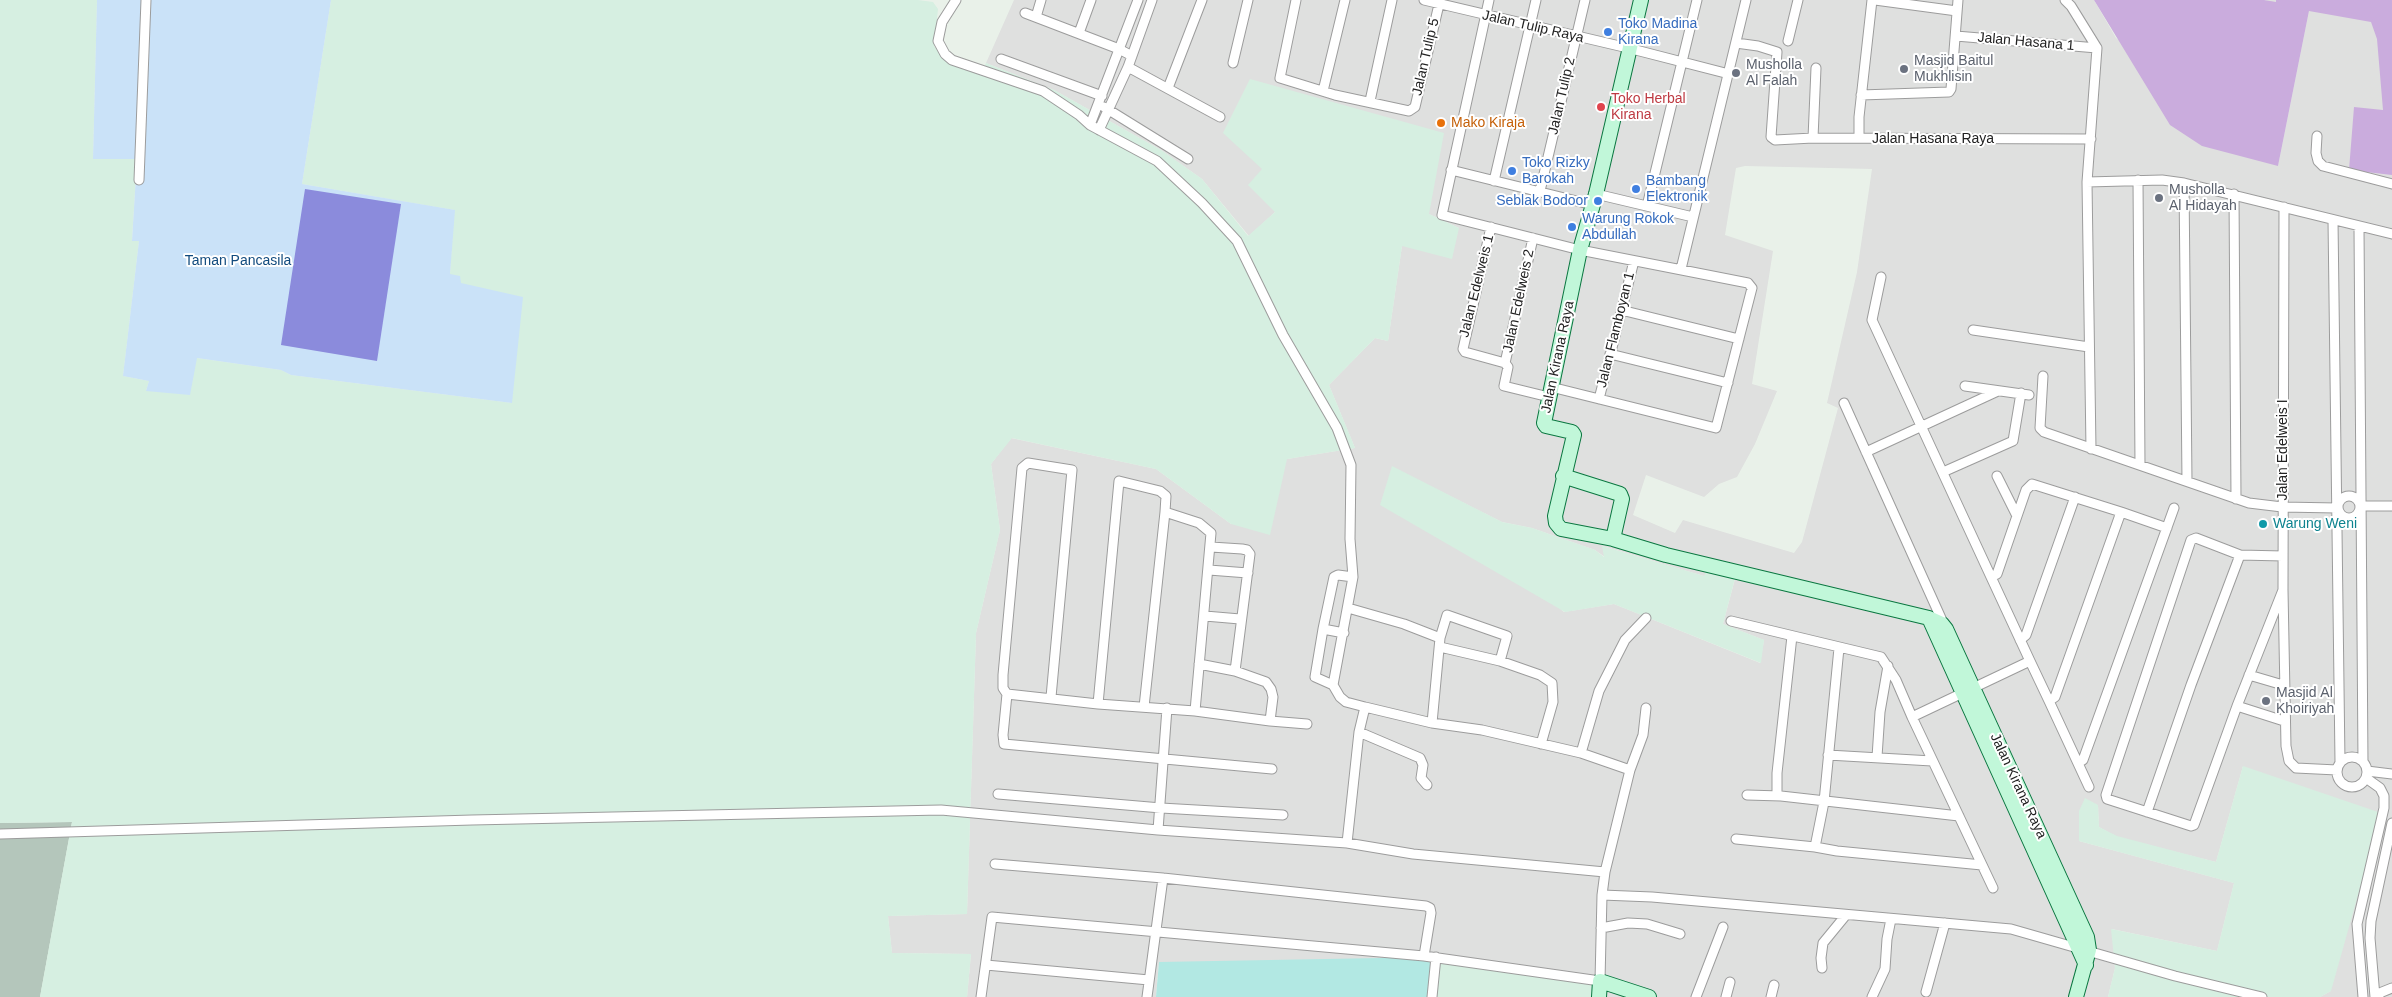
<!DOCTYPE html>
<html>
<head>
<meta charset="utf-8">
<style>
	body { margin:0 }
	canvas { display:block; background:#e9f1e9 }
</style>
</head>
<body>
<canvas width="2392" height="997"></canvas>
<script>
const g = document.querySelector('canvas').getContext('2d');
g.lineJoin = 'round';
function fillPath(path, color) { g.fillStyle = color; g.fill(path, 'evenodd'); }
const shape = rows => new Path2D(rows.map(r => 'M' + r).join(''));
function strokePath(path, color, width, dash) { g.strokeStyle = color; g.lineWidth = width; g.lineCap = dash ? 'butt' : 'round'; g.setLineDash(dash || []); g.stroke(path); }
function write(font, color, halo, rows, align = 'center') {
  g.font = font + ' Helvetica,sans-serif'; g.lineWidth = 4; g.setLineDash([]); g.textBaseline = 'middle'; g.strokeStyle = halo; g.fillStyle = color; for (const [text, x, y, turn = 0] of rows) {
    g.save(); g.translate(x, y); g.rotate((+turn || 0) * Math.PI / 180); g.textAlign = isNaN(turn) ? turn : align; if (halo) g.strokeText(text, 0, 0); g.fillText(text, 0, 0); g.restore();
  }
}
const residential = shape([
	[1014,0,2094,0,2116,38,2278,166,2309,11,2264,0,2392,0,2392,997,2320,997,2331,991,2243,766,2216,862,2117,837,2099,827,2098,806,2085,799,2079,841,2234,883,2217,951,2112,929,2115,968,2108,997,1599,997,1159,962,1156,997,967,997,971,954,892,953,888,916,967,914,976,633,1000,530,991,464,1011,438,1156,469,1231,524,1287,459,1355,448,1329,385,1375,338,1388,341,1402,246,1459,228,1429,214,1262,169,1275,212,1249,236,1202,179,1161,150,1054,90,986,63],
	[1745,166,1872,169,1857,272,1827,403,1838,408,1802,542,1794,553,1683,520,1675,533,1633,515,1646,475,1704,497,1719,484,1737,477,1755,444,1777,391,1752,384,1773,251,1725,235,1736,168],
	[1392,467,1502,522,1532,528,1595,550,1605,557,1603,546,1704,576,1735,579,1723,624,1764,640,1760,663,1614,604,1564,612]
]);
const construction = shape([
	[72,822,40,997,0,997,0,823]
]);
const farmland = shape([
	[0,0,97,0,93,158,137,158,132,240,139,241,123,376,149,381,146,391,197,358,281,370,291,375,512,403,460,283,450,274,454,210,302,184,331,0,918,0,933,2,938,9,934,46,941,56,981,74,986,63,1054,90,1161,150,1202,179,1248,236,1275,212,1248,185,1262,169,1223,133,1250,79,1444,133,1429,214,1459,228,1452,259,1402,246,1388,341,1375,338,1329,385,1355,448,1287,459,1270,535,1231,524,1156,469,1012,438,991,464,1000,530,976,633,967,914,888,916,892,953,971,954,967,997,40,997,72,822,0,823],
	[1392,466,1502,522,1532,528,1595,550,1604,557,1602,546,1704,576,1707,569,1735,578,1723,624,1764,640,1761,663,1614,604,1565,612,1380,505],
	[2243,766,2381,813,2331,991,2320,997,2108,997,2115,968,2111,929,2217,951,2234,883,2079,841,2079,811,2085,798,2098,805,2099,827,2117,836,2216,862],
	[1436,957,1600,981,1599,997,1432,997]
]);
const grass = shape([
	[1436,957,1432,997,1156,997,1159,962]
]);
const park = shape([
	[97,0,331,0,302,184,455,210,450,274,460,276,461,283,523,297,512,403,291,375,281,370,197,358,190,395,146,391,149,381,123,376,139,241,132,241,137,159,93,159]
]);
const pitch = shape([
	[305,189,401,204,377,361,281,345]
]);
const water = shape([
	[2094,0,2264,0,2276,2,2276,0,2392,0,2392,175,2349,170,2354,107,2383,110,2377,39,2371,22,2309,11,2278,166,2202,146,2170,125]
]);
const street = shape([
	[956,0,942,22,938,41,945,54,952,60,1043,91,1079,115,1090,125,1157,161,1202,203,1237,241,1283,335,1337,428,1351,465,1350,539,1353,577,1333,685,1340,697,1346,702,1365,707,1432,723,1482,730,1581,753,1630,770,1605,872,1602,895,1600,981,1424,956,992,917,981,997],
	[1296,0,1280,78,1335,95,1409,111,1415,107,1440,0],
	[1424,0,1628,48,1729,74],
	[1489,0,1442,215,1580,250,1748,283,1752,288,1716,428,1551,387],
	[1875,0,1957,11],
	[2065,0,2071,6,2097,48,2087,182,2091,449],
	[1025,13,1119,49,1132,56],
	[1036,17,1041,0],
	[1079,33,1091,0],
	[1956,36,2097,48],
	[1788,41,1798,0],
	[1736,43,1758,46,1777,52,1771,137,1775,140,1813,138,2091,139],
	[1001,59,1102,96],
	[1233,63,1248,0],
	[1128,67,1220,117],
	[1168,88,1202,0],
	[1323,91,1345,0],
	[1861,95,1949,92,1951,89,1958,0],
	[1370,101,1392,0],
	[1104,107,1188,159],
	[1090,125,1138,0],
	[1099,130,1128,67,1152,0],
	[2317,136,2316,153,2318,161,2323,166,2392,184],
	[1813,138,1816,68],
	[1859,138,1859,117,1872,0],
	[1451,170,1593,205],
	[139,180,146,0],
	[2138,180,2140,465],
	[1494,181,1536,0],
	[2087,182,2162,180,2184,183,2392,234],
	[2184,183,2187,481],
	[1540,191,1585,0],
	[1596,194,1693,217],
	[2234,194,2236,499],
	[1647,206,1697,0],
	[2284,207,2283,590,2286,746,2289,761,2296,768,2337,770],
	[2333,220,2340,762],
	[1491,227,1463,349,1465,352,1505,363,1508,367,1504,386,1549,397],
	[2359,228,2363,761],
	[1681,269,1746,0],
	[1881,277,1872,320,1991,577],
	[1621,310,1739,339],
	[1973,330,2089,347],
	[1610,354,1728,383],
	[1505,363,1533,238],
	[2043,376,2040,428,2044,432,2249,503,2282,507,2337,508],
	[1965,386,2029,395],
	[1599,399,1634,261],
	[1844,403,1945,627],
	[1866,452,1998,391],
	[1943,472,2013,441,2021,393],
	[1997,476,2017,516],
	'2338 507a11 11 0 1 1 22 0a11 11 0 1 1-22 0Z',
	[2360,506,2392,506],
	[2121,512,2167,528],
	[1211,547,1242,549,1247,550,1250,554,1235,671],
	[1209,570,1248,573],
	[2283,590,2237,706,2194,825,2191,826,2107,799,2106,795,2191,540,2196,538,2240,555,2283,556],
	[1348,608,1404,624,1440,638],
	[1205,616,1240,619],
	[1731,621,1881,657,1896,680,1912,717,2030,661],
	[1323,629,1344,633],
	[2020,640,2026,635,2075,497],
	[1440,647,1500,661,1540,675,1552,683,1553,702,1541,744],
	[2249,675,2283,685],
	[1333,685,1315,677,1323,629,1334,577,1338,575,1353,577],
	[1007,694,1098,704,1195,711,1270,721,1273,697,1271,689,1266,682,1235,671,1199,664],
	[1051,697,1072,470,1028,463,1022,468,1003,675,1003,688,1007,694,1003,735,1004,744,1272,769],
	[2049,701,2055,697,2121,512,2032,484,2026,490,1997,574,1991,577,2030,661,2049,701,2089,787],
	[1098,704,1119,481,1160,491,1166,496,1165,512,1199,523,1211,533,1195,711],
	[2237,706,2284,721],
	[1144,707,1165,512],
	[1912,717,1993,888],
	[1270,721,1307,724],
	[1432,723,1440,638,1447,615,1507,636,1500,661],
	[1359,732,1420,758,1423,765,1421,778,1427,785],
	[1581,753,1599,691,1625,640,1646,618],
	[1828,755,1932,761],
	'2337 772a15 15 0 1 1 30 0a15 15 0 1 1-30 0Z',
	[1877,757,1880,712,1888,666],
	[2078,763,2083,760,2174,508],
	[1630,770,1643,735,1646,708],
	[2367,771,2392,774],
	[998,794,1161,808,1283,815],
	[1747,795,1781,796,1959,816],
	[1777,796,1777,773,1792,636],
	[2147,812,2191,685,2240,555],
	[1158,830,1167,708],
	[0,834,472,820,941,810,1158,830,1347,843,1413,854,1605,872],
	[1736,839,1815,847,1837,851,1982,865],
	[1347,843,1359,732,1365,707],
	[1815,847,1824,802,1839,648],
	[995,864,1163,878,1426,906,1430,908,1431,913,1424,956],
	[1602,895,1652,897,2011,929,2175,976,2262,997],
	[1601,928,1628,923,1647,924,1680,934],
	[986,965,1149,980],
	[1822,968,1821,958,1823,943,1846,915],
	[1926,992,1945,923],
	[1147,997,1163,878],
	[1432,997,1436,957],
	[1696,997,1723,927],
	[1726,997,1730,982],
	[1771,997,1774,985],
	[1872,997,1885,969,1887,939,1891,919],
	[2363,997,2357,924,2384,808,2384,796,2380,788,2366,778],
	[2375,997,2370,938,2371,921,2392,823],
	[2375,997,2382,992,2392,988]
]);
const secondary = shape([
	[1641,0,1596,194,1580,250,1544,423,1546,426,1572,432,1574,435,1555,516,1556,523,1561,529,1613,539,1666,555,1929,618,1942,624,1946,629,2087,937,2089,950,2076,997],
	[1563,476,1620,494,1622,499,1613,539],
	[1929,618,2086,965],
	[1599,997,1600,981,1649,997]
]);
const markers = [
	[1608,32,5,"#3f7fe0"],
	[1904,69,5,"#6b7280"],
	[1736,73,5,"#6b7280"],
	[1601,107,5,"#e0444e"],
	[1441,123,5,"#e8710a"],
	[1512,171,5,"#3f7fe0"],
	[1636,189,5,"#3f7fe0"],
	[2159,198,5,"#6b7280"],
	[1598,201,5,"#3f7fe0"],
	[1572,227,5,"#3f7fe0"],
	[2263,524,5,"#0f9aa8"],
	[2266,701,5,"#6b7280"]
];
const shopNames = [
	["Toko Madina",1618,24],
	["Kirana",1618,40],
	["Toko Rizky",1522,163],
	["Barokah",1522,179],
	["Bambang",1646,181],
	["Elektronik",1646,197],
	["Seblak Bodoor",1588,201,"right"],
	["Warung Rokok",1582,219],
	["Abdullah",1582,235]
];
const streetNames = [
	["Jalan Tulip Raya",1533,27,13],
	["Jalan Hasana 1",2026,42,5],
	["Jalan Tulip 5",1426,57,-77],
	["Jalan Tulip 2",1562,96,-77],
	["Jalan Hasana Raya",1933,139],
	["Jalan Edelweis 1",1477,286,-76],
	["Jalan Edelweis 2",1519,301,-78],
	["Jalan Flamboyan 1",1616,330,-76],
	["Jalan Kirana Raya",1558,357,-78],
	["Jalan Edelweis I",2283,450,-90],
	["Jalan Kirana Raya",2018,786,65]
];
const worshipNames = [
	["Masjid Baitul",1914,61],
	["Mukhlisin",1914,77],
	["Musholla",1746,65],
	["Al Falah",1746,81],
	["Musholla",2169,190],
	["Al Hidayah",2169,206],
	["Masjid Al",2276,693],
	["Khoiriyah",2276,709]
];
const healthNames = [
	["Toko Herbal",1611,99],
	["Kirana",1611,115]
];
const foodNames = [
	["Mako Kiraja",1451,123]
];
const parkNames = [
	["Taman Pancasila",238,261]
];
const cultureNames = [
	["Warung Weni",2273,524]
];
fillPath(residential, '#dfe0df');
fillPath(construction, '#b4c6bb');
fillPath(farmland, '#d6efe1');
fillPath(grass, '#b2e8e3');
fillPath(park, '#cae2f8');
fillPath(pitch, '#8b8bdc');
fillPath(water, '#caacdd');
strokePath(street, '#9c9c9c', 11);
strokePath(secondary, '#0a7740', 16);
strokePath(street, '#fff', 9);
strokePath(secondary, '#c1f7d9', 14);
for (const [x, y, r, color] of markers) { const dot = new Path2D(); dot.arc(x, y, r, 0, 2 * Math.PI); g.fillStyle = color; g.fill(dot); strokePath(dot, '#fff', 2); }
write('14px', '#366cbe', '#fff', shopNames, 'left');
write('14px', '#222', '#fff', streetNames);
write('14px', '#5b616d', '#fff', worshipNames, 'left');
write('14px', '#be3a42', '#fff', healthNames, 'left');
write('14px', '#c56008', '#fff', foodNames, 'left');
write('14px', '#114b7e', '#fff', parkNames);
write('14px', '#0d838f', '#fff', cultureNames, 'left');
</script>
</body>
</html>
